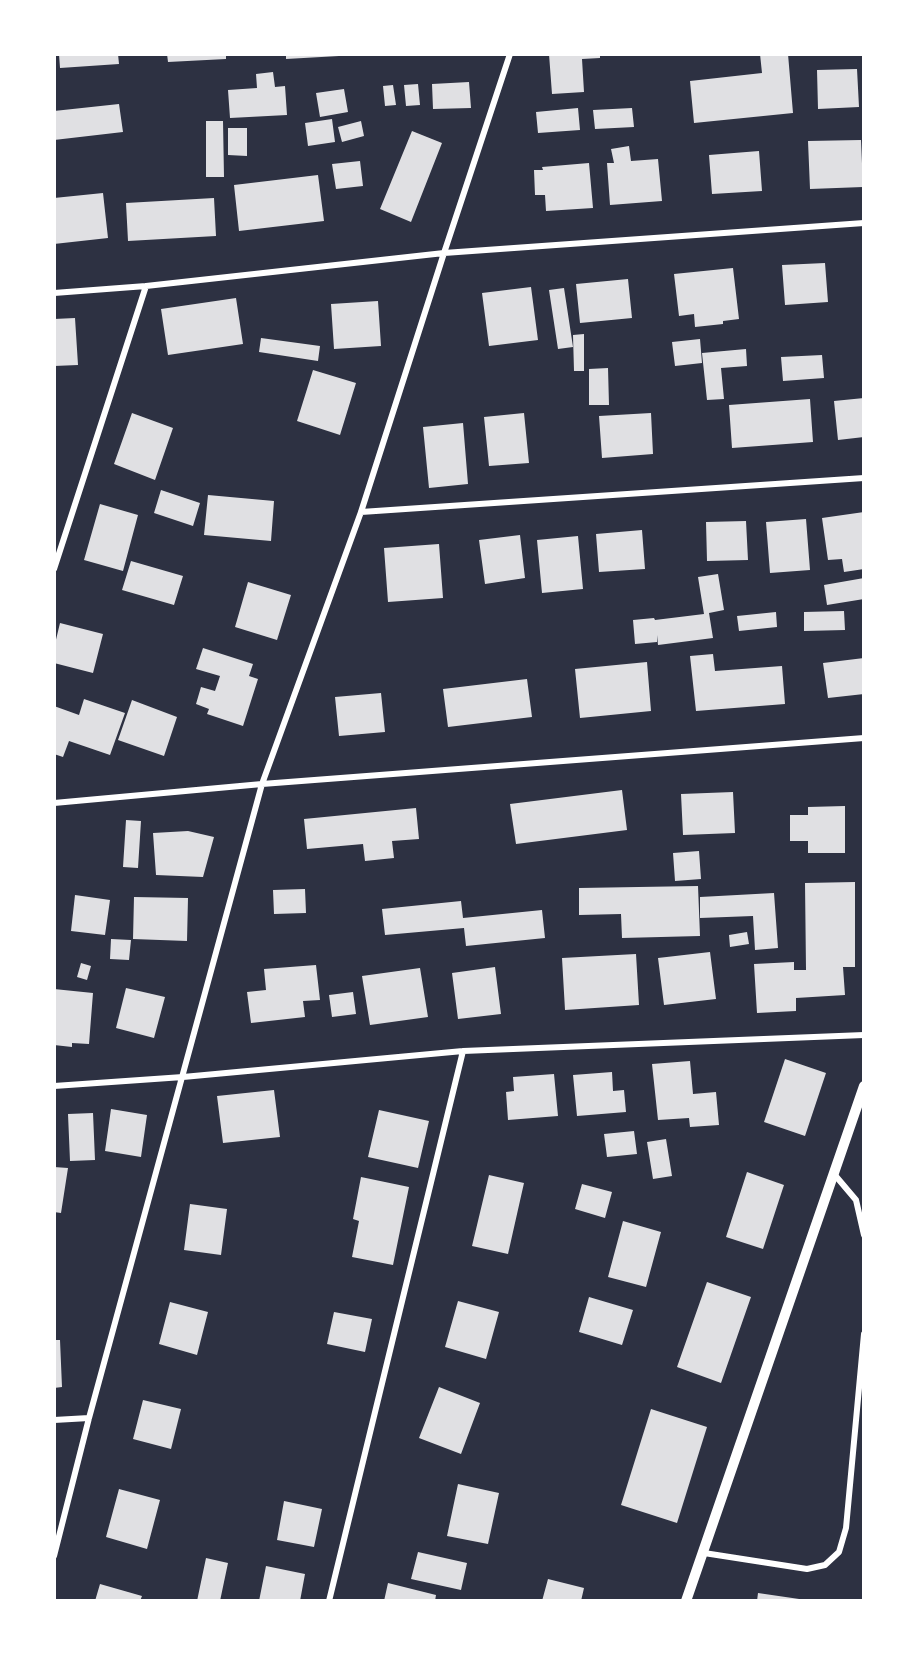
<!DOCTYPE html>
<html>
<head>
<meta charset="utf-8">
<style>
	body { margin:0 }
	#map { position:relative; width:918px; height:1655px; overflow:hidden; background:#2d3142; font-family:Inter,sans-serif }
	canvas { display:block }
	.frame { position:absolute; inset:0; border:56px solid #fff; pointer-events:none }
</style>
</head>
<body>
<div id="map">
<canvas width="918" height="1655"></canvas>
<div class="frame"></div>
</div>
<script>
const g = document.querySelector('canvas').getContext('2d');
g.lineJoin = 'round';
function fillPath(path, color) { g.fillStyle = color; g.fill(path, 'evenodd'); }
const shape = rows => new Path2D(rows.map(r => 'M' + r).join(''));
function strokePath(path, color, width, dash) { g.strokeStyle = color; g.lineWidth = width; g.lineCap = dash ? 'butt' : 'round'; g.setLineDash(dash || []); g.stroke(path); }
const building = shape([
	[59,54,118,54,119,64,60,68],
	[167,54,226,54,226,59,168,62],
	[286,54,339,54,339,56,286,59],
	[549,54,600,54,600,58,582,59,584,92,552,94],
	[760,54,788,54,793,113,694,123,690,81,762,73],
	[857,69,859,107,818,109,817,70],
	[273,72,275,87,285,86,287,115,230,118,228,90,257,88,256,74],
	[469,82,471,108,433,109,432,84],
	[418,84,420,105,406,106,404,85],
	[393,85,396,105,385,106,383,86],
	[344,89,348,112,320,117,316,93],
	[119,104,123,132,54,140,54,111],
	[578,108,580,130,538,133,536,112],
	[632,108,634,127,595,129,593,110],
	[332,119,335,142,308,146,305,123],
	[206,121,223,121,224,177,206,177],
	[361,121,364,136,342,142,338,127],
	[228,128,247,128,247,156,228,155],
	[412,131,442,143,411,222,380,209],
	[861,140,863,187,810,189,808,141],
	[629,146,631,161,658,159,662,201,610,205,607,163,614,163,611,149],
	[759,151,762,191,712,194,709,155],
	[360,161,363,186,336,189,332,164],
	[589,163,593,208,546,211,545,195,535,195,534,170,543,170,542,167],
	[318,175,324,221,239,231,234,185],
	[103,193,108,238,54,244,54,198],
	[214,198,216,236,128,241,126,203],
	[825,263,828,302,785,305,782,265],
	[733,268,739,319,723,321,723,324,695,327,694,314,679,316,674,274],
	[628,279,632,318,580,323,576,284],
	[531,287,538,340,489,346,482,293],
	[564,288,573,347,558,349,549,290],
	[236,298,243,344,168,355,161,309],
	[378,301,381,346,334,349,331,304],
	[75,318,78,365,54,366,54,319],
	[584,334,584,371,574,371,573,335],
	[261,338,320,346,318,361,259,352],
	[700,339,702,363,675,366,672,342],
	[746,349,747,366,721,368,724,399,707,400,702,353],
	[822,355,824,378,783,381,781,357],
	[608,368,609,405,589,405,589,369],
	[313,370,356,383,340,435,297,421],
	[864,398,864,437,838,440,834,401],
	[810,399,813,442,732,448,729,405],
	[132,413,173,428,155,480,114,464],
	[524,413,529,463,489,466,484,417],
	[651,413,653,454,602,458,599,416],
	[463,423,468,484,429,488,423,427],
	[161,490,200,503,193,526,154,513],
	[208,495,274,501,271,541,204,535],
	[100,504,138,515,123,571,84,560],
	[864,512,864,569,844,572,842,559,828,560,822,518],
	[806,519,810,570,770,573,766,522],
	[746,521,748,560,707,561,706,522],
	[642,530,645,569,599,572,596,534],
	[520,535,525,578,485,584,479,540],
	[578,536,583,589,542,593,537,540],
	[439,544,443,598,388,602,384,548],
	[131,561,183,576,174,605,122,590],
	[718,574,724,610,709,613,713,638,658,645,657,635,657,642,635,644,633,620,654,618,655,620,704,614,698,577],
	[864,578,864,599,827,605,824,585],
	[248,582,291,595,277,640,235,627],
	[844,611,845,630,804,631,804,612],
	[776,612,777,627,739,631,737,616],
	[60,623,103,634,93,673,54,663,54,648],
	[203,648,253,664,249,676,258,679,243,726,207,714,209,709,196,704,201,687,215,691,220,676,196,669],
	[713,654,715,671,782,666,785,704,696,711,690,656],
	[864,658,864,694,828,698,823,663],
	[647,662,651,711,580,718,575,669],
	[527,679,532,717,448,727,443,689],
	[381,693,385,732,339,736,335,697],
	[84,699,125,713,110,755,69,741,63,757,54,754,54,706,79,715],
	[132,700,177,717,164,756,118,740],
	[622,790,627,830,516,844,510,804],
	[733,792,735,833,683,835,681,794],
	[845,806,845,853,808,853,808,841,790,841,790,815,808,815,808,807],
	[416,808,419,839,392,841,394,858,365,861,363,844,307,849,304,819],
	[126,820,141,821,138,868,123,867],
	[188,831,214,837,203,877,156,875,153,833],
	[699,851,701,879,675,881,673,853],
	[855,882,855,967,843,967,845,995,796,998,796,1011,757,1013,754,964,794,962,794,970,806,970,805,883],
	[698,886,700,936,622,938,621,914,579,915,579,888],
	[305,889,306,913,274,914,273,890],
	[774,893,778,948,755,950,753,916,700,918,700,897],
	[75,895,110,900,105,935,71,931],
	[134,897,188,898,187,941,133,939],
	[461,901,463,918,542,910,545,938,466,946,464,928,385,935,382,909],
	[747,932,749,944,730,947,729,935],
	[111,939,131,940,129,960,110,959],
	[710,952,716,999,664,1005,658,958],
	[636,954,639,1005,565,1010,562,958],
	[81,963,91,966,87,980,77,977],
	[316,965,320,1000,303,1001,305,1017,251,1023,247,992,266,990,264,969],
	[495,967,501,1014,458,1019,452,973],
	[420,968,428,1017,370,1025,362,976],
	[126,988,165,997,154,1038,116,1028],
	[54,989,93,993,89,1044,72,1043,72,1047,54,1045],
	[353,992,356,1014,332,1017,329,995],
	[785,1059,826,1073,805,1136,764,1122],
	[690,1061,693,1094,716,1092,719,1125,690,1127,689,1118,658,1120,652,1064],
	[612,1072,613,1091,624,1090,626,1112,577,1116,573,1075],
	[554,1074,558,1116,508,1120,506,1092,514,1091,513,1077],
	[274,1090,280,1137,223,1143,217,1096],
	[111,1109,147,1115,141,1157,105,1151],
	[379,1110,429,1121,418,1168,368,1157],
	[93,1113,95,1160,70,1161,68,1114],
	[634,1131,637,1154,607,1157,604,1134],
	[666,1139,672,1176,653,1179,647,1142],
	[54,1167,68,1168,61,1213,54,1212],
	[747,1172,784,1185,763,1249,726,1237],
	[489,1175,524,1183,508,1254,472,1246],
	[361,1177,409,1187,393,1265,352,1257,359,1221,353,1219],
	[582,1184,612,1192,605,1218,575,1209],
	[190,1204,227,1209,221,1255,184,1250],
	[623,1221,661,1232,646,1287,608,1277],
	[707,1282,751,1297,721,1383,677,1367],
	[589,1297,633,1310,622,1345,579,1332],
	[458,1301,499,1312,486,1359,445,1347],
	[170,1302,208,1312,197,1355,159,1344],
	[334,1312,372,1319,365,1352,327,1344],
	[54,1340,60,1340,62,1387,54,1388],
	[439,1387,480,1403,461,1454,419,1438],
	[143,1400,181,1409,171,1449,133,1439],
	[651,1409,707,1427,677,1523,621,1505],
	[458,1484,499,1493,488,1544,447,1536],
	[119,1489,160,1500,147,1549,106,1537],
	[284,1501,322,1509,314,1547,277,1540],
	[418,1552,467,1563,461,1590,411,1579],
	[206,1558,228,1563,220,1601,197,1601],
	[266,1566,305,1574,300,1601,259,1601],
	[548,1579,584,1588,581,1601,542,1601],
	[388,1583,436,1595,435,1601,384,1601],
	[100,1584,142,1596,140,1601,95,1601],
	[758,1593,806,1600,805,1601,757,1601]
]);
const minor = shape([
	[54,293,146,286,444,253,864,223],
	[361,512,864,478],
	[54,569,146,286],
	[54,803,262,784,864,738],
	[54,1086,183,1077,463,1051,864,1035],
	[834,1174,856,1200,864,1235],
	[54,1420,89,1418],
	[704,1553,807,1569,825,1565,839,1552,846,1528,864,1334],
	[54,1556,89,1418,262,784,361,512,444,253,510,54],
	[329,1601,463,1051]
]);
const tertiary = shape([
	[686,1601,864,1086]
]);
fillPath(building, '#e0e0e3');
strokePath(minor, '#fff', 6);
strokePath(tertiary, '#fff', 10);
</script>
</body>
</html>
